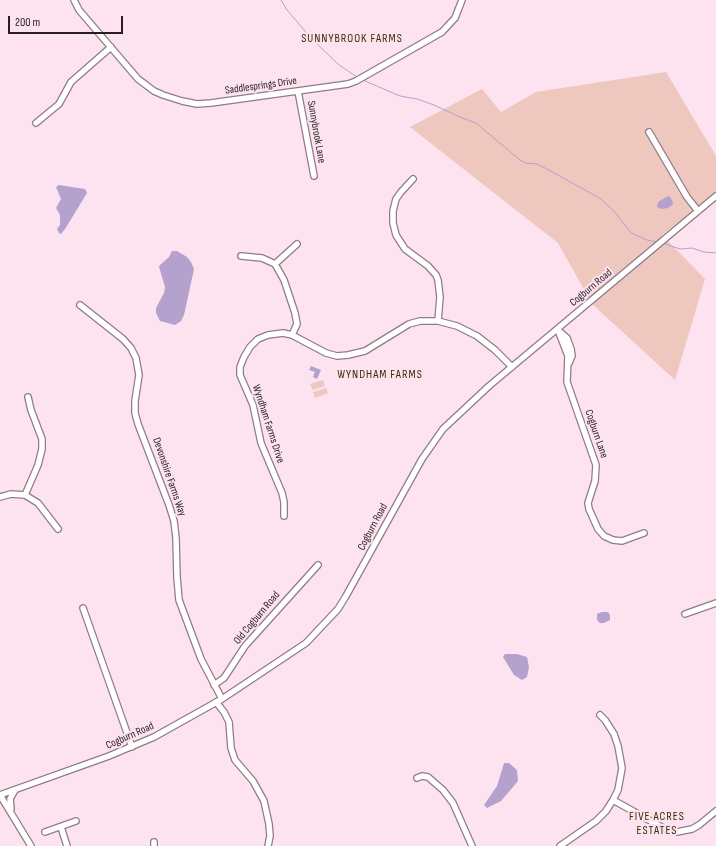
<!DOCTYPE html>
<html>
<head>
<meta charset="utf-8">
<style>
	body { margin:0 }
	#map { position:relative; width:716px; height:846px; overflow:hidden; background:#fce3ef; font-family:"Sofia Sans Condensed",sans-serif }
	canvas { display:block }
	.scale { position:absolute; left:8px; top:16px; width:115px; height:18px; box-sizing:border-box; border:2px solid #261e22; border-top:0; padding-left:5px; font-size:12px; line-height:14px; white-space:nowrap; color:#261e22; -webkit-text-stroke:3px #fce3ef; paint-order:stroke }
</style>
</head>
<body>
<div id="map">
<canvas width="716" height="846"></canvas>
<div class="scale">200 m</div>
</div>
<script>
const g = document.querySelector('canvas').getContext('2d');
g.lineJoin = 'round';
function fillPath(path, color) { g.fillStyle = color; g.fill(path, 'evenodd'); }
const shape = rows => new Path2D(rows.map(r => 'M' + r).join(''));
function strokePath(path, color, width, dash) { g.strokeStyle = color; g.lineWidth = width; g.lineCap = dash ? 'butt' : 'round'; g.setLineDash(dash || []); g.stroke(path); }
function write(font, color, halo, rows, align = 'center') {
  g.font = font + ' "Sofia Sans Condensed",sans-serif'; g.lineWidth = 4; g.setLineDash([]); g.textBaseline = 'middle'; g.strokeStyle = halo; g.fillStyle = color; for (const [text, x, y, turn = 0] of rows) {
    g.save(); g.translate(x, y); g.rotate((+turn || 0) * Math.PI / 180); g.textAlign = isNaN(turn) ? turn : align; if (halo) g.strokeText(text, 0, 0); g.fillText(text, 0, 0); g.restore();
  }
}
const green = shape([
	[666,72,716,156,716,195,662,235,705,279,675,380,592,304,558,243,410,127,482,89,501,112,536,92],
	[323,380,325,386,313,390,310,384],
	[326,388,328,393,315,398,313,392]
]);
const water = shape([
	[59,185,85,189,87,193,65,229,61,234,59,233,57,229,60,225,60,215,56,208,61,199,56,187],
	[669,196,672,200,673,204,668,208,661,209,657,207,657,205,659,201],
	[172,251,177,251,187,257,191,262,194,269,184,315,181,321,175,325,160,321,156,313,156,308,164,293,165,287,159,267,160,265,169,257],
	[311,366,321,370,317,379,313,377,315,372,309,370],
	[602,612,608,612,610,615,610,620,604,623,600,623,597,620,597,614],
	[505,654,517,654,527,657,529,667,527,677,522,680,514,675,503,657],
	[504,763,509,763,517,770,518,781,501,801,487,808,484,805,497,786]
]);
const stream = shape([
	[281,0,287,10,310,37,339,65,357,77],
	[363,80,400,96,417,99,434,105,460,117,476,123,520,160,525,163,537,164,547,169,601,199,614,211,631,233,647,240,657,242],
	[662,243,680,249,692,248,704,252,716,253]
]);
const minor = shape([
	[74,0,79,10,138,79,154,91,163,95,182,101,197,104,211,103,348,84,356,81,442,32,455,18,462,0],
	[298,91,314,176],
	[36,123,59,104,71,82,111,47],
	[649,132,687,197,698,211],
	[413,179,401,192,396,199,393,211,393,223,396,235,405,249,428,266,436,275,438,280,440,297,438,321],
	[241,256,262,258,275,264,284,280,295,313,297,324,292,335],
	[275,264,297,244],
	[80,305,123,339,131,348,136,358,139,375,135,401,135,413,138,424,169,505,174,521,176,538,177,577,179,600,201,659,222,699],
	[558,330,568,356,567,382,596,465,595,481,588,503,589,509,598,529,604,536,613,540,622,541,644,533],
	[559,331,567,338,571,349,572,356,569,363],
	[25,495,38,465,42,449,42,439,31,410,28,397],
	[0,497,11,494,25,495,38,503,58,529],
	[284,516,284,502,282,493,261,443,253,405,240,375,240,367,244,357,250,347,258,339,268,335,283,333,292,335,326,353,337,356,348,355,365,351,409,324,420,321,438,321,457,326,477,336,495,350,512,367],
	[83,608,132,747],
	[685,614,716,603],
	[214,685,224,678,245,646,318,565],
	[216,702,224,712,229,722,231,748,235,760,253,781,264,801,269,824,270,836,268,846],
	[417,778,422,776,428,777,443,790,453,803,472,846],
	[0,795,109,756,154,737,222,699,306,643,338,609,346,596,422,459,443,429,489,386,716,196],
	[0,795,31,846],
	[613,800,665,829,677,832,692,829,699,825,716,811],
	[11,809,10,799,15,790],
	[61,827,67,846],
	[45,832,76,821],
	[154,842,154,846],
	[560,846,596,821,606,811,613,800,618,790,622,768,618,746,614,734,605,720,600,715]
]);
const streetNames = [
	["Saddlesprings Drive",261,86,-8],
	["Sunnybrook Lane",316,132,80],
	["Cogburn Road",591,288,-40],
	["Wyndham Farms Drive",268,424,72],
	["Cogburn Lane",596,434,71],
	["Devonshire Farms Way",169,477,71],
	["Cogburn Road",373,527,-62],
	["Old Cogburn Road",257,618,-50],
	["Cogburn Road",130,736,-24]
];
const neighbourhoodNames = [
	["SUNNYBROOK FARMS",352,39],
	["WYNDHAM FARMS",380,375],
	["FIVE ACRES",657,817],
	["ESTATES",657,831]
];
fillPath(green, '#eec7bf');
fillPath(water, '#b5a1cd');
strokePath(stream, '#b5a1cd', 1);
strokePath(minor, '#917b85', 8);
strokePath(minor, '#fff', 5.5);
write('11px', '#261e22', '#fce3ef', streetNames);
g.letterSpacing = '1px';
write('12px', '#382f03', '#fce3ef', neighbourhoodNames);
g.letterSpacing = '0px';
</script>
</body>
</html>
